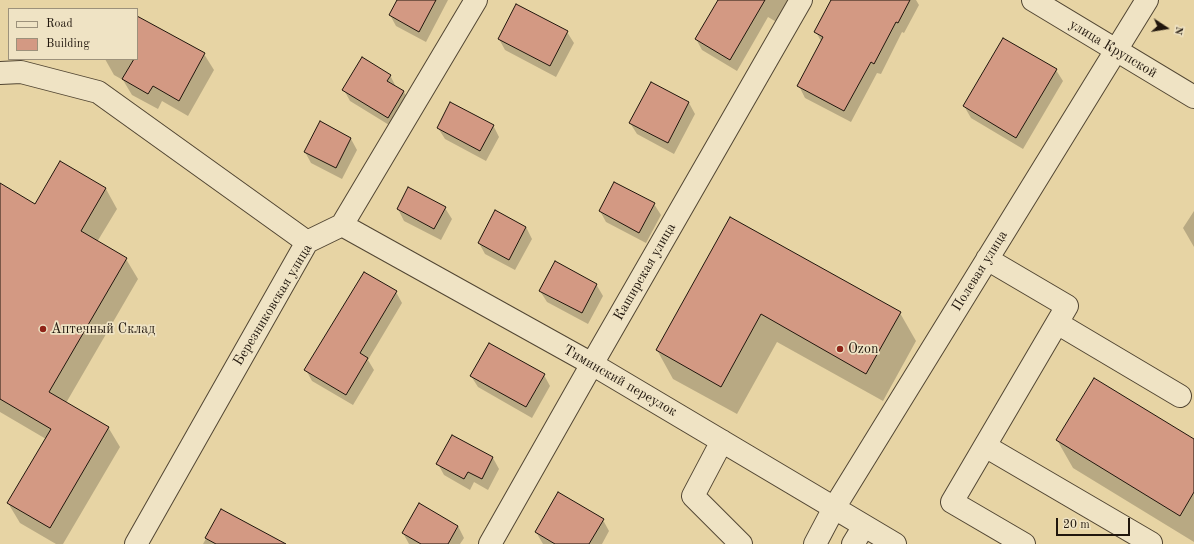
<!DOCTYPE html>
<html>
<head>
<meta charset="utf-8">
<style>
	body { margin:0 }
	#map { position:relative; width:1194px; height:544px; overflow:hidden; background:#e7d4a4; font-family:"Old Standard TT",serif }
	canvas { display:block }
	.legend { position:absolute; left:8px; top:8px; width:130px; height:52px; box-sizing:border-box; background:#efe3c4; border:1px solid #9c917b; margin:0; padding:5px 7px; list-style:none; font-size:12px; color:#20160d }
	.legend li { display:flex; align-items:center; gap:8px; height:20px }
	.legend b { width:20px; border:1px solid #9c917b }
	.north { position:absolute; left:1146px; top:8px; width:40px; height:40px; -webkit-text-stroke:3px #efe3c4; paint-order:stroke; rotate:102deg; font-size:11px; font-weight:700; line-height:16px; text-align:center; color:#20160d }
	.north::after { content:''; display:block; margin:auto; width:14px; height:18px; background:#20160d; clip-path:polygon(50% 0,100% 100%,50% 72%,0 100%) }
	.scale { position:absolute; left:1056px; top:518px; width:74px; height:18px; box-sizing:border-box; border:2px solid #20160d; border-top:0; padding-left:5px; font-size:12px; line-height:14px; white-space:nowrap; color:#20160d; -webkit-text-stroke:3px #efe3c4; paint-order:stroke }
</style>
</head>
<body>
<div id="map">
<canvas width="1194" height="544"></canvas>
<ul class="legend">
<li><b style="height:5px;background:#efe3c4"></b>Road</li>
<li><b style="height:11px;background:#d39983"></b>Building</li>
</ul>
<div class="north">N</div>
<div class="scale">20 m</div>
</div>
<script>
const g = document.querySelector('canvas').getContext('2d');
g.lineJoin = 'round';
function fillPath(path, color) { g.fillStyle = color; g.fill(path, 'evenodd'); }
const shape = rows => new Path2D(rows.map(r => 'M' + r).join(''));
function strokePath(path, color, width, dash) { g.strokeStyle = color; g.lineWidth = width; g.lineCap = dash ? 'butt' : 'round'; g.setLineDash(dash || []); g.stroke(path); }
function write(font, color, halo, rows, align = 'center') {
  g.font = font + ' "Old Standard TT",serif'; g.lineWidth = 3.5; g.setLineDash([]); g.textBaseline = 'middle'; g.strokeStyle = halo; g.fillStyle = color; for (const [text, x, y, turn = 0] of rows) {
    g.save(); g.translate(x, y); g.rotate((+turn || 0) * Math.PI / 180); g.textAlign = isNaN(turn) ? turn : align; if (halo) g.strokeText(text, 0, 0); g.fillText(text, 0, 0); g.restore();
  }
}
const shadow = shape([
	[398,0,448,0,426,42,396,26,390,15],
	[719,0,794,0,780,24,768,17,737,71,702,50,696,39],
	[838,0,916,0,919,5,904,33,902,32,881,74,877,73,851,122,805,98,799,86,822,43,816,32],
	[137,17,204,54,214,70,188,116,162,101,158,109,132,95,123,80,114,75,105,59,137,59],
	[567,32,574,43,556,77,505,50,499,39],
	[1056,70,1063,81,1023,149,971,118,964,106],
	[390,75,396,87,404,92,410,103,394,128,350,101,344,90],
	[651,83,689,103,695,114,674,154,637,134,630,123],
	[320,123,351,139,357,150,342,179,311,163,305,152],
	[493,125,499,137,486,161,445,139,438,128],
	[61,163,106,189,117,209,97,242,126,259,138,279,66,403,108,427,120,447,63,544,56,544,20,523,8,503,46,439,0,412,0,184,36,205],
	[654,204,661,215,646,243,606,222,600,211],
	[445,208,452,219,441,240,404,221,398,209],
	[1194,211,1194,247,1183,228],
	[731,218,900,313,916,341,883,401,777,342,737,414,673,379,657,350],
	[526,227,532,239,515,270,485,254,479,243],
	[596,284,603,296,588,324,547,302,540,291],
	[396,292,402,303,368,360,374,370,353,405,312,381,306,370],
	[544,375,550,386,532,418,478,387,471,376],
	[453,436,493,458,499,469,488,490,474,482,470,490,444,475,438,464],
	[1057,440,1194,440,1194,542,1073,468],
	[222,510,269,544,203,544],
	[603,520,609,531,602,544,543,544,536,532],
	[458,526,464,538,460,544,409,544,403,533]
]);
const building = shape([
	[397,0,436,0,419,32,389,15,397,0],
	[718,0,765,0,730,60,695,39,718,0],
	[831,0,910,0,898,23,896,22,874,64,871,62,844,111,797,86,823,37,814,32,831,0],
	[516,4,568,31,550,66,498,39,516,4],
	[137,16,205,53,179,101,153,86,148,94,122,79,134,59,137,59,137,16],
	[1003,38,1057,69,1016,138,963,106,1003,38],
	[362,57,391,75,387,81,404,91,388,118,342,90,362,57],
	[651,82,689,102,668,143,629,123,651,82],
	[450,102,494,125,480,151,437,128,450,102],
	[320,121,351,138,336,168,304,152,320,121],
	[60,161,106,188,81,231,127,258,49,392,109,427,50,528,7,503,51,429,0,399,0,183,35,204,60,161],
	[614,182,655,203,639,233,599,211,614,182],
	[408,187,446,207,434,229,397,209,408,187],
	[495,210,526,227,509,260,478,243,495,210],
	[730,217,901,312,866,374,761,314,721,387,656,350,730,217],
	[555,261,597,284,582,313,539,291,555,261],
	[364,272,397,291,360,353,368,358,346,395,304,370,364,272],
	[489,343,545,374,526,407,470,376,489,343],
	[1094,378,1194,439,1194,492,1180,516,1056,440,1094,378],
	[452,435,493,457,482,479,468,472,464,479,436,464,452,435],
	[558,492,604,519,589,544,555,544,535,532,558,492],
	[419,503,458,526,448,544,421,544,402,533,419,503],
	[221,509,286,544,216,544,205,538,221,509]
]);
const minor = shape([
	[1033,0,1194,97],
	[0,73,21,72,98,92,307,242],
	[342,225,592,364,895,544],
	[987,259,1067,306,952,502,1024,544],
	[1057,323,1180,396],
	[722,441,693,496,741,544],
	[985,446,1151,543],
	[136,544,307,242,342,225,476,0],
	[490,544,592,364,801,0],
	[815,544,834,508,1147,0],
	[853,544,864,526]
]);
const markers = [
	[43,329,4,"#8f2418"],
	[840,349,4,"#8f2418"]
];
const streetNames = [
	["улица Крупской",1113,49,31],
	["Полевая улица",980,271,-58],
	["Каширская улица",645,272,-60],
	["Березниковская улица",273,305,-59],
	["Тиминский переулок",620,381,30]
];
const poiNames = [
	["Аптечный Склад",51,329],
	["Ozon",848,349]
];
fillPath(shadow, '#0003');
fillPath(building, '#d39983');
strokePath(building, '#20160d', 1);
strokePath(minor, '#524633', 24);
strokePath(minor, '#efe3c4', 22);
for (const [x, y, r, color] of markers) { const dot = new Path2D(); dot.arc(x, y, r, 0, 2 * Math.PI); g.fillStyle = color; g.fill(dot); strokePath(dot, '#efe3c4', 1.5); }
write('14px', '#20160d', '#efe3c4', streetNames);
write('14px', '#20160d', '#efe3c4', poiNames, 'left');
</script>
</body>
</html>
